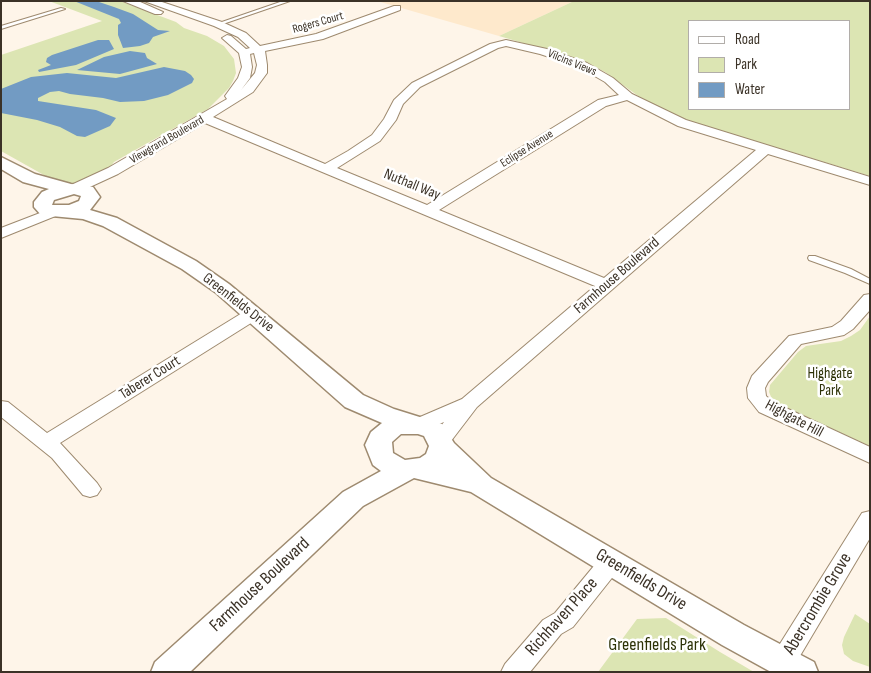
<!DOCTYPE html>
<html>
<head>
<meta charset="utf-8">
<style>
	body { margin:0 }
	#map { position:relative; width:871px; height:673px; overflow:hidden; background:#fef5e9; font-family:"Sofia Sans Condensed",sans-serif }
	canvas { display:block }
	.frame { position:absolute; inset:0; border:2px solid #3b3227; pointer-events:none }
	.legend { position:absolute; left:688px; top:20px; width:162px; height:90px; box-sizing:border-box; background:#fff; border:1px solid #b1ada9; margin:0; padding:6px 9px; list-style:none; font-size:15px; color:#3b3227 }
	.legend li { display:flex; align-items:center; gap:10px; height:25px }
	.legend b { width:25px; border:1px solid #b1ada9 }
</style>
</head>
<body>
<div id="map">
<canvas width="871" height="673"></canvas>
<div class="frame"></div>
<ul class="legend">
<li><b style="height:6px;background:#fff"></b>Road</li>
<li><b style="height:14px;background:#dce5b3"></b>Park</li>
<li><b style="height:14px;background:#729bc3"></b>Water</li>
</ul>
</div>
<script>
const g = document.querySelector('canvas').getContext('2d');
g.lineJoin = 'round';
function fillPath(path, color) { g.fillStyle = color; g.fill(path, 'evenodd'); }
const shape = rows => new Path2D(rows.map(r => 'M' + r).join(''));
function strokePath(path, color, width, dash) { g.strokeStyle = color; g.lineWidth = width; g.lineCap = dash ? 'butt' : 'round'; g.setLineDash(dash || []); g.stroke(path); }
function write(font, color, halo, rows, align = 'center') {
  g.font = font + ' "Sofia Sans Condensed",sans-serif'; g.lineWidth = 5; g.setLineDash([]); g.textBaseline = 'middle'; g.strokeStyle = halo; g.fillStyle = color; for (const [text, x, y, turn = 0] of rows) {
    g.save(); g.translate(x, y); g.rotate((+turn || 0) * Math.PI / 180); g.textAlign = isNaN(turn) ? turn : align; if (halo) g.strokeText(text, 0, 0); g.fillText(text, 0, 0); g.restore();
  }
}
const built = shape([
	[377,1,574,1,499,36]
]);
const green = shape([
	[49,1,120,1,176,22,184,28,207,36,224,46,234,59,236,73,233,81,229,88,208,109,114,162,110,167,94,176,76,183,68,183,51,179,1,151,1,55,102,21],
	[574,1,870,1,870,176,686,120,641,98,605,72,584,61,499,36],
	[690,21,850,21,850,109,690,109],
	[870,316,870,446,780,405,772,399,769,392,770,385,798,352,806,346,841,341,851,336,860,330],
	[855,614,870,624,870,667,853,661,844,654,842,645,844,637],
	[666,618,720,652,754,672,598,672,637,619]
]);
const water = shape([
	[74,1,96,1,114,7,133,14,158,30,170,31,153,37,149,43,140,46,123,48,118,35,118,25,121,23,119,19],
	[98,40,109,40,114,49,76,65,39,72,38,70,51,65,46,62,47,58,52,55],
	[130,51,145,53,147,58,157,64,120,74,77,70,104,57],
	[164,67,185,71,191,75,194,79,192,83,168,95,144,101,120,102,103,98,70,94,59,91,50,92,38,98,38,101,96,110,116,118,110,126,85,137,77,136,60,127,37,120,1,113,1,89,31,77,67,73,116,78]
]);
const service = shape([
	[283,1,290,1,220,25,216,24,283,1],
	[61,8,65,9,1,29,1,26,61,8],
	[809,256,815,256,851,269,870,279,870,284,845,273,809,260,808,258,809,256]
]);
const minor = shape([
	[123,1,138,1,163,12,161,14,155,14,123,1],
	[144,1,159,1,222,22,246,33,260,46,316,34,394,6,400,6,400,10,323,39,265,51,267,65,267,73,253,92,213,117,325,164,348,151,372,135,384,119,394,100,412,83,490,44,506,40,547,49,587,63,613,78,632,94,686,120,870,177,870,185,768,154,477,407,448,445,441,447,434,445,431,440,444,422,420,432,413,430,410,425,413,420,462,399,595,286,205,123,118,174,79,192,69,192,67,189,69,186,108,168,227,99,225,96,238,78,242,67,239,53,222,38,227,35,231,36,246,49,250,48,238,37,214,26,144,1],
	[506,46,540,54,579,67,605,82,619,95,598,100,427,205,337,168,380,141,396,120,403,104,420,87,498,48,506,46],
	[254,53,257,65,255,73,241,90,250,78,252,67,250,54,254,53],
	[627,100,678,126,756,150,604,278,439,210,606,106,627,100],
	[53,208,58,209,60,212,58,215,1,238,1,228,53,208],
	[870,294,870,310,853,329,844,335,801,344,768,382,765,388,766,396,773,402,870,447,870,463,759,412,748,398,747,388,752,376,789,336,832,327,841,321,864,295,870,294],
	[253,309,259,310,261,314,259,318,60,443,97,483,101,489,97,495,90,497,83,495,52,458,1,417,1,401,8,402,47,433,247,310,253,309],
	[870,511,870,538,791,671,773,671,769,663,773,655,862,513,870,511],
	[611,553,619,555,622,562,619,569,573,627,561,634,530,672,501,672,505,664,543,620,555,613,603,555,611,553]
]);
const tertiary = shape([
	[1,157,35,174,71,184,93,187,100,197,90,210,117,218,196,261,229,284,363,395,394,409,442,424,454,443,491,478,744,625,814,662,818,672,771,672,722,645,471,492,414,478,363,506,190,672,151,672,155,662,343,492,381,471,373,465,365,445,371,432,382,423,345,407,215,292,182,269,103,226,83,219,41,215,34,207,34,202,42,192,49,189,23,182,1,169,1,157],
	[74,194,81,196,79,201,69,205,52,205,54,200,74,194],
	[401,434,418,434,424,436,429,446,426,454,420,458,405,460,393,453,392,442,401,434]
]);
const farStreetnames = [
	["Rogers Court",318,23,-16],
	["Vilcins Views",572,63,22],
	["Viewgrand Boulevard",167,140,-30],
	["Eclipse Avenue",527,149,-32]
];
const streetNames = [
	["Nuthall Way",412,185,22],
	["Farmhouse Boulevard",617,276,-41],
	["Greenfields Drive",238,303,38],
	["Taberer Court",150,378,-32],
	["Highgate Hill",794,419,28]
];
const parkNames = [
	["Highgate",830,374],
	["Park",830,391]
];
const nearStreetnames = [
	["Greenfields Drive",641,580,31],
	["Farmhouse Boulevard",260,585,-43],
	["Abercrombie Grove",818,604,-59],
	["Richhaven Place",562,617,-48]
];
const nearParknames = [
	["Greenfields Park",657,645]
];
fillPath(built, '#fee9cc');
fillPath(green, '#dce5b3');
fillPath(water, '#729bc3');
strokePath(service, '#9e8a6f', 2);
strokePath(minor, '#9e8a6f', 2);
strokePath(tertiary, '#9e8a6f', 3);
fillPath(service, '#fff');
fillPath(minor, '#fff');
fillPath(tertiary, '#fff');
write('12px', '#3b3227', '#fff', farStreetnames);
write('15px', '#3b3227', '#fff', streetNames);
write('15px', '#2d3207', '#fff', parkNames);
write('18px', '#3b3227', '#fff', nearStreetnames);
write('18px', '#2d3207', '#fff', nearParknames);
</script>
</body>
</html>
